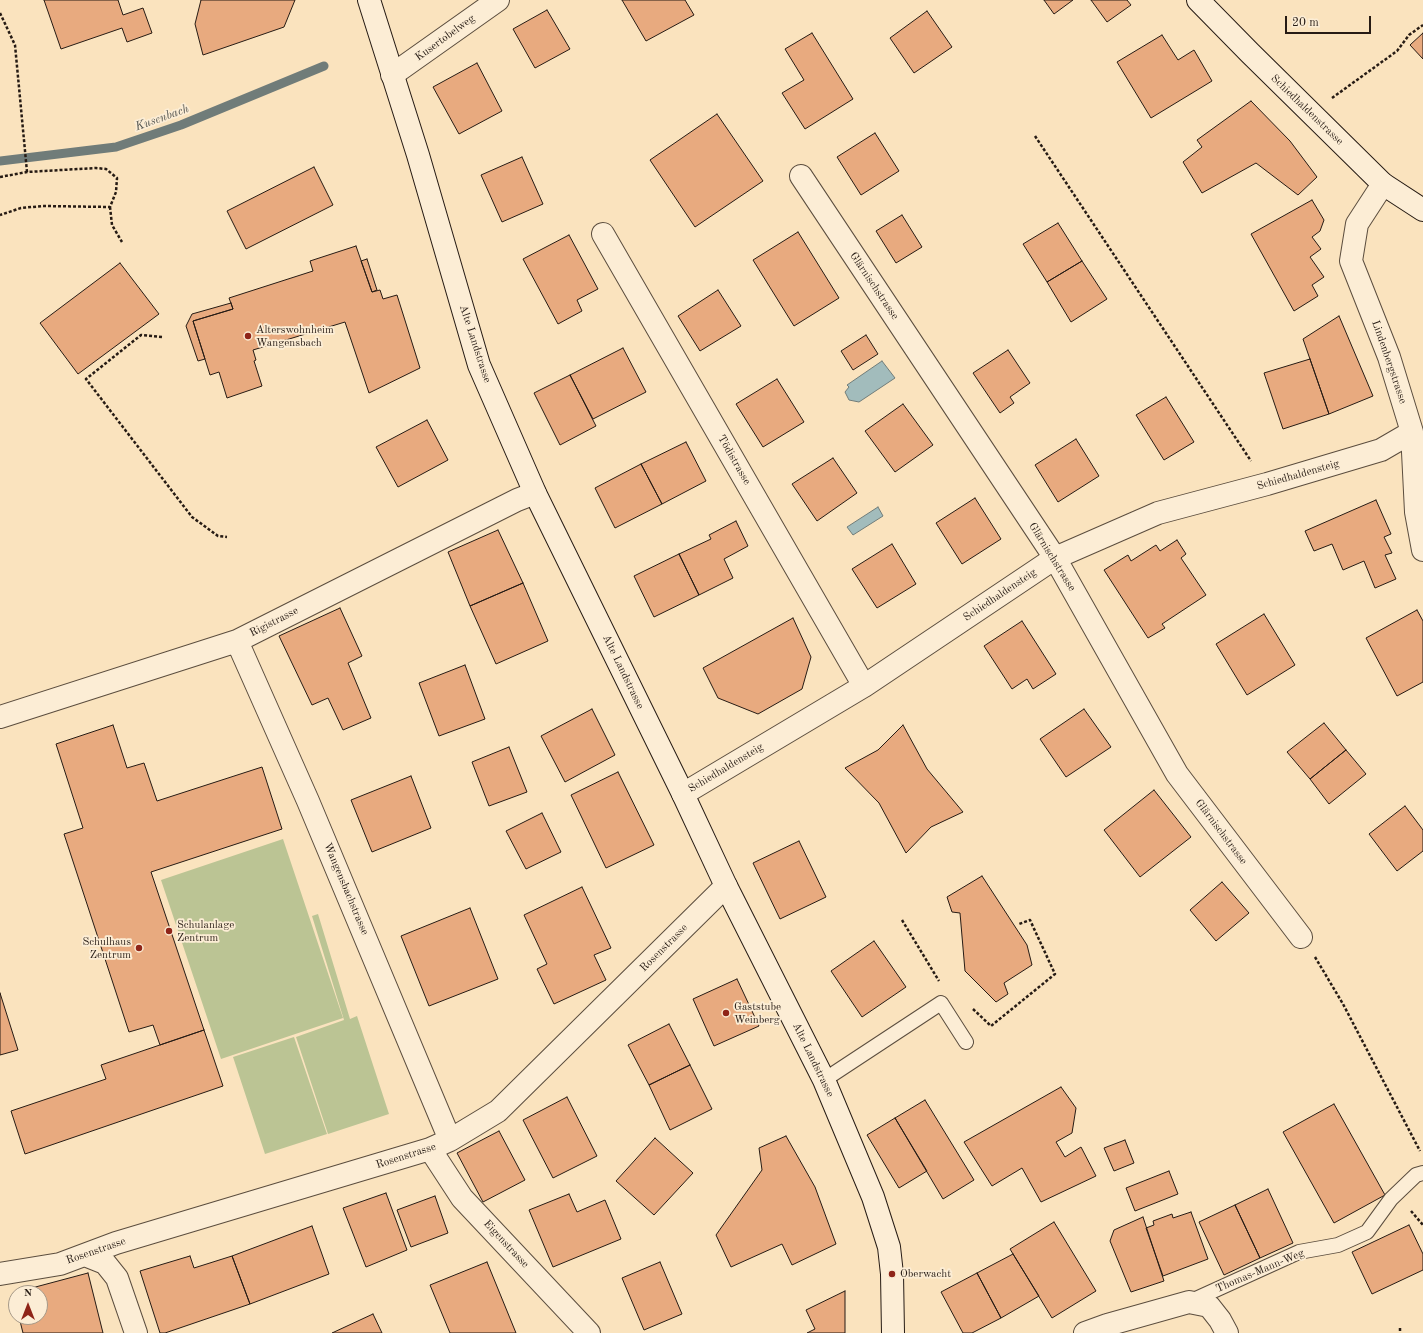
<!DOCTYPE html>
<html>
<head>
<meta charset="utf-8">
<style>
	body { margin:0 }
	#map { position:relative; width:1423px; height:1333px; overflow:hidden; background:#fae3be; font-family:"Old Standard TT",serif }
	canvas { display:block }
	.north { position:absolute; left:8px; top:1285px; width:40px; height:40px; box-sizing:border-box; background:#fcedd5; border:1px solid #a69988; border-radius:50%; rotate:0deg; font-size:11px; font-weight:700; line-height:16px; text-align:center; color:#261b14 }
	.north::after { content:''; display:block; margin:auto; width:14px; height:18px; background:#8f2418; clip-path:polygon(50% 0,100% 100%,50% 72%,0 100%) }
	.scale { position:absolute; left:1285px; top:16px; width:86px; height:18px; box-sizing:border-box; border:2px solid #261b14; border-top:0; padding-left:5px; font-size:12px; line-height:14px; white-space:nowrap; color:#261b14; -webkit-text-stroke:3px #fcedd5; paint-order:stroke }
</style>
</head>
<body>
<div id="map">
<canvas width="1423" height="1333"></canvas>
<div class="north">N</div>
<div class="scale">20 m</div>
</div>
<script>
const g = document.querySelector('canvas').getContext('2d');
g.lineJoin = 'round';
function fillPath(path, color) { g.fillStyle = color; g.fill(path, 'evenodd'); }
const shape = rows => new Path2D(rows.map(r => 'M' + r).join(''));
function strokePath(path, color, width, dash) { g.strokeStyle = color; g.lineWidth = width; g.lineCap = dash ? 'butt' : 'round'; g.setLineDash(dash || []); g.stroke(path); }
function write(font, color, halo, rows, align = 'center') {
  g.font = font + ' "Old Standard TT",serif'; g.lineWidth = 3.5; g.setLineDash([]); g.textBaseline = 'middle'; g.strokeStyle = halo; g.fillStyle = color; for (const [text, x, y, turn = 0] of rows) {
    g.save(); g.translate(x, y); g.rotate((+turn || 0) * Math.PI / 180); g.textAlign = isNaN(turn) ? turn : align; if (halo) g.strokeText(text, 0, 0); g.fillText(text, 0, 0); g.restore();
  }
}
const green = shape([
	[283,839,343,1018,221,1059,161,880],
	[318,914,350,1019,357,1016,389,1114,328,1134,296,1037,344,1020,312,916],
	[294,1037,327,1134,265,1154,233,1057]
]);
const water = shape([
	[882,361,895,378,859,402,849,400,845,392,849,387,847,385,882,361],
	[878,507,883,516,853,535,847,527,878,507]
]);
const stream = shape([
	[0,161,116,147,181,125,324,66]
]);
const building = shape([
	[44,0,118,0,123,15,143,8,152,33,127,42,122,28,61,49,44,0],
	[201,0,295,0,284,27,203,55,195,24,201,0],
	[622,0,685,0,694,15,646,41,622,0],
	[1044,0,1073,0,1054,14,1044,0],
	[1091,0,1127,0,1131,5,1107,22,1091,0],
	[547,10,570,49,535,68,513,29,547,10],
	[927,11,952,47,914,73,890,38,927,11],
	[812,33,853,99,805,129,782,93,804,80,785,49,812,33],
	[1423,33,1423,59,1410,45,1423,33],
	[1162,35,1178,60,1194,50,1212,81,1151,118,1117,62,1162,35],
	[477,63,502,111,459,134,433,87,477,63],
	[1251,101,1290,141,1317,177,1298,195,1256,163,1202,193,1183,162,1202,147,1197,140,1251,101],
	[717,114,763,181,695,227,650,160,717,114],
	[875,133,899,171,861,195,837,157,875,133],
	[522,157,543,204,502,222,481,175,522,157],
	[314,167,333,205,246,249,227,211,314,167],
	[1312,200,1324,220,1320,231,1312,237,1321,249,1310,257,1324,277,1312,285,1318,296,1294,311,1251,234,1312,200],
	[902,215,922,247,896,263,876,231,902,215],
	[1058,223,1082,261,1047,282,1023,244,1058,223],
	[798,232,839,298,794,326,753,260,798,232],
	[569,235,598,289,577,300,582,311,558,324,523,259,569,235],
	[356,246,372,292,380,290,383,299,397,295,420,368,369,393,345,322,253,350,256,360,254,361,262,386,227,398,219,372,210,375,193,321,233,309,229,298,313,271,310,261,356,246],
	[367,259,377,290,372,292,361,261,367,259],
	[1082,261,1107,299,1071,322,1047,282,1082,261],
	[120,263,159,314,78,374,40,323,120,263],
	[718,290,741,326,700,351,678,316,718,290],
	[231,303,233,309,193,321,205,359,198,361,186,326,192,314,231,303],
	[1339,316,1373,396,1329,414,1303,339,1339,316],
	[866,335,878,354,853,370,841,351,866,335],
	[623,348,646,392,593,419,570,375,623,348],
	[1008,350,1030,383,1010,397,1014,403,1000,413,973,373,1008,350],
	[1310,359,1329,414,1283,429,1264,373,1310,359],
	[570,375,596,426,560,445,534,393,570,375],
	[777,379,804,422,763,447,736,404,777,379],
	[1166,397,1194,442,1164,460,1136,415,1166,397],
	[903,404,933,445,895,472,865,431,903,404],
	[427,420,448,460,398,487,376,447,427,420],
	[1076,439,1099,476,1058,502,1035,465,1076,439],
	[686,442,706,481,662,504,641,464,686,442],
	[833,458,857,493,817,521,792,484,833,458],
	[641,464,662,504,615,528,595,488,641,464],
	[975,498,1001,539,962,564,936,523,975,498],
	[1376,500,1391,534,1384,537,1392,553,1385,555,1396,579,1375,588,1364,561,1343,570,1332,544,1314,551,1305,531,1376,500],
	[736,521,748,546,724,559,733,578,699,595,679,554,711,539,709,535,736,521],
	[498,530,523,583,470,606,448,552,498,530],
	[1177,540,1186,554,1181,558,1206,595,1162,624,1165,628,1148,638,1104,570,1128,555,1131,561,1156,545,1160,551,1177,540],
	[892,544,916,584,877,608,852,569,892,544],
	[679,554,699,595,654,617,634,576,679,554],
	[523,583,548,641,496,664,470,606,523,583],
	[340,608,362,656,348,663,371,718,343,730,328,698,312,705,279,636,340,608],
	[1417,610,1423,621,1423,682,1397,696,1366,638,1417,610],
	[1264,614,1295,665,1247,695,1216,644,1264,614],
	[793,618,811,657,802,689,758,714,718,698,703,668,793,618],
	[1022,621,1056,674,1033,689,1027,679,1012,689,984,646,1022,621],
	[465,665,485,719,439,736,419,683,465,665],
	[592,709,615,755,565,782,541,736,592,709],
	[1084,709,1111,747,1066,777,1040,739,1084,709],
	[1324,723,1346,750,1310,779,1287,752,1324,723],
	[113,725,127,768,144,763,157,801,262,767,282,829,151,872,204,1030,160,1045,153,1025,129,1032,64,834,83,828,56,744,113,725],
	[903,725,927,769,963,812,931,827,906,853,879,803,845,768,878,750,903,725],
	[509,747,527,792,489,806,472,762,509,747],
	[1346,750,1366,774,1329,804,1310,779,1346,750],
	[618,772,654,845,606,868,571,795,618,772],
	[411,776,431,828,372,852,351,800,411,776],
	[1154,790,1191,837,1140,877,1104,830,1154,790],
	[1405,806,1423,830,1423,851,1397,871,1369,834,1405,806],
	[542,813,561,852,526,869,506,831,542,813],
	[799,841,826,897,780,919,753,863,799,841],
	[982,876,1027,945,1032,965,1004,983,1008,994,996,1002,965,971,960,913,952,912,947,897,982,876],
	[1222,882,1249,913,1216,941,1190,910,1222,882],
	[582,887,611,948,594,955,606,980,554,1004,537,969,547,964,524,915,582,887],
	[470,908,498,979,429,1006,401,936,470,908],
	[874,941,906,987,862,1017,831,971,874,941],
	[737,979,759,1026,714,1046,693,999,737,979],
	[0,993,18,1050,0,1055,0,993],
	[669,1024,690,1065,649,1085,628,1045,669,1024],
	[204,1030,223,1086,25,1154,11,1111,106,1079,101,1065,204,1030],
	[690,1065,712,1109,670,1130,649,1085,690,1065],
	[1061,1087,1076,1108,1072,1133,1056,1142,1065,1157,1081,1147,1096,1176,1041,1202,1022,1168,992,1186,964,1142,1061,1087],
	[567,1097,597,1156,553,1178,523,1120,567,1097],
	[925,1100,974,1180,943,1199,895,1118,925,1100],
	[1334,1104,1385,1195,1334,1223,1283,1132,1334,1104],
	[895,1118,927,1171,899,1188,867,1135,895,1118],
	[499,1131,525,1180,483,1202,457,1153,499,1131],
	[786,1136,815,1187,836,1244,792,1265,782,1244,731,1267,716,1235,762,1170,759,1148,786,1136],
	[655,1138,693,1173,654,1215,616,1181,655,1138],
	[1125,1140,1134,1163,1114,1171,1104,1148,1125,1140],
	[1169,1171,1178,1194,1135,1211,1126,1188,1169,1171],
	[1268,1189,1293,1243,1260,1258,1235,1205,1268,1189],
	[386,1193,407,1250,366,1267,343,1208,386,1193],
	[569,1194,577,1212,605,1200,621,1239,553,1267,529,1210,569,1194],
	[435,1196,448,1233,411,1247,397,1210,435,1196],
	[1235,1205,1260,1258,1224,1275,1199,1222,1235,1205],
	[1191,1212,1208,1259,1163,1276,1146,1228,1154,1225,1153,1221,1172,1214,1173,1218,1191,1212],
	[1143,1217,1164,1281,1131,1292,1110,1241,1114,1230,1143,1217],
	[1054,1222,1096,1291,1052,1318,1010,1249,1054,1222],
	[1409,1225,1423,1254,1423,1270,1372,1294,1352,1252,1409,1225],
	[312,1226,329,1274,250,1304,232,1256,312,1226],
	[1013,1254,1039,1296,1001,1318,977,1273,1013,1254],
	[190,1256,194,1268,232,1256,250,1304,165,1333,160,1333,140,1271,190,1256],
	[487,1262,516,1333,450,1333,430,1285,487,1262],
	[660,1262,682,1314,644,1330,622,1278,660,1262],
	[88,1273,103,1333,23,1333,19,1317,40,1317,40,1293,16,1293,16,1306,13,1293,88,1273],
	[977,1273,1001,1318,972,1333,963,1333,941,1292,977,1273],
	[845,1291,845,1333,807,1333,815,1329,806,1310,845,1291],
	[373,1314,382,1333,332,1333,373,1314]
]);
const path = shape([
	[0,13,15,45,27,172],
	[1332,98,1397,51,1409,35,1423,25],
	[1035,136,1251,461],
	[0,177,27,172,96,168,106,169,117,178,116,192,110,207,43,206,21,208,0,215],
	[110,207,112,225,122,242],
	[162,337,141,335,86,379,192,517,218,536,227,537],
	[902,920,939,981],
	[1315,957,1343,1004,1420,1151],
	[973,1009,991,1026,1055,974,1030,920,1019,924],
	[1411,1211,1423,1225],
	[1400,1328,1400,1333]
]);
const service = shape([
	[824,1080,941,1003,966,1042],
	[1189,1302,1299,1252,1338,1245,1367,1232,1391,1199,1416,1175,1423,1173]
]);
const minor = shape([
	[392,75,498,0],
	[801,176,1055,558,1177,774,1301,937],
	[1383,184,1357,224,1351,261,1389,357,1412,432,1416,512,1423,550],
	[603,234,864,686],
	[237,641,308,801,450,1140],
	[0,717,237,641,517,500,535,493],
	[683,794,864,686,1055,558,1158,513,1267,484,1381,450,1412,432],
	[430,1149,462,1198,589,1333],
	[85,1255,105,1263,117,1278,136,1333],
	[0,1274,60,1264,116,1243,430,1149,450,1140,498,1111,726,886],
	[1085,1333,1107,1325,1189,1302,1209,1306,1220,1320,1227,1333]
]);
const secondary = shape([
	[369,0,418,155,479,365,535,493,683,794,726,886,824,1080,873,1197,889,1247,892,1274,893,1333],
	[1198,0,1250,53,1383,184,1423,210]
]);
const markers = [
	[248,336,4,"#8f2418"],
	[169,931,4,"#8f2418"],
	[139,948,4,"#8f2418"],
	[726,1013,4,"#8f2418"],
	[892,1274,4,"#8f2418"]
];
const streetNames = [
	["Kusertobelweg",445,38,-36],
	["Schiedhaldenstrasse",1307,110,44],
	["Glärnischstrasse",874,286,56],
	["Alte Landstrasse",475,344,72],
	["Lindenbergstrasse",1389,362,71],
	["Tödistrasse",734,460,60],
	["Schiedhaldensteig",1298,475,-16],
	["Glärnischstrasse",1052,557,58],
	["Schiedhaldensteig",1000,595,-34],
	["Rigistrasse",274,622,-27],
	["Alte Landstrasse",623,672,64],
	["Schiedhaldensteig",726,768,-31],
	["Glärnischstrasse",1221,832,53],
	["Wangensbachstrasse",346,889,67],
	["Rosenstrasse",664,948,-45],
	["Alte Landstrasse",813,1060,64],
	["Rosenstrasse",406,1156,-18],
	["Eigenstrasse",506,1244,47],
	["Rosenstrasse",96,1251,-19],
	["Thomas-Mann-Weg",1260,1271,-23]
];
const poiNames = [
	["Alterswohnheim",256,330],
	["Wangensbach",256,343],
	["Schulanlage",177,925],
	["Zentrum",177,938],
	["Schulhaus",131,942,"right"],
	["Zentrum",131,955,"right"],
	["Gaststube",734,1007],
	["Weinberg",734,1020],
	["Oberwacht",900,1274]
];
const waterNames = [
	["Kusenbach",162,118,-20]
];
fillPath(green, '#bbc494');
fillPath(water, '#a2bcbc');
strokePath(water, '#707c79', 1);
strokePath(stream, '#707c79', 9);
fillPath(building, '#e8aa7f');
strokePath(building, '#261b14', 1);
strokePath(service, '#5b4d3e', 16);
strokePath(minor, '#5b4d3e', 24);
strokePath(secondary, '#261b14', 24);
strokePath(path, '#261b14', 2.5, [3, 2]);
strokePath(service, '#fcedd5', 14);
strokePath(minor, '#fcedd5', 22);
strokePath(secondary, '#fcedd5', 22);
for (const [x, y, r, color] of markers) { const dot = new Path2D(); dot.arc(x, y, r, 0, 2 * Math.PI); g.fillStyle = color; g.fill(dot); strokePath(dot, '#fcedd5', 1.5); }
write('11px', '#261b14', '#fcedd5', streetNames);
write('11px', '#261b14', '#fcedd5', poiNames, 'left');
write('italic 12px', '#51534f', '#fcedd5', waterNames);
</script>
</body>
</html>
